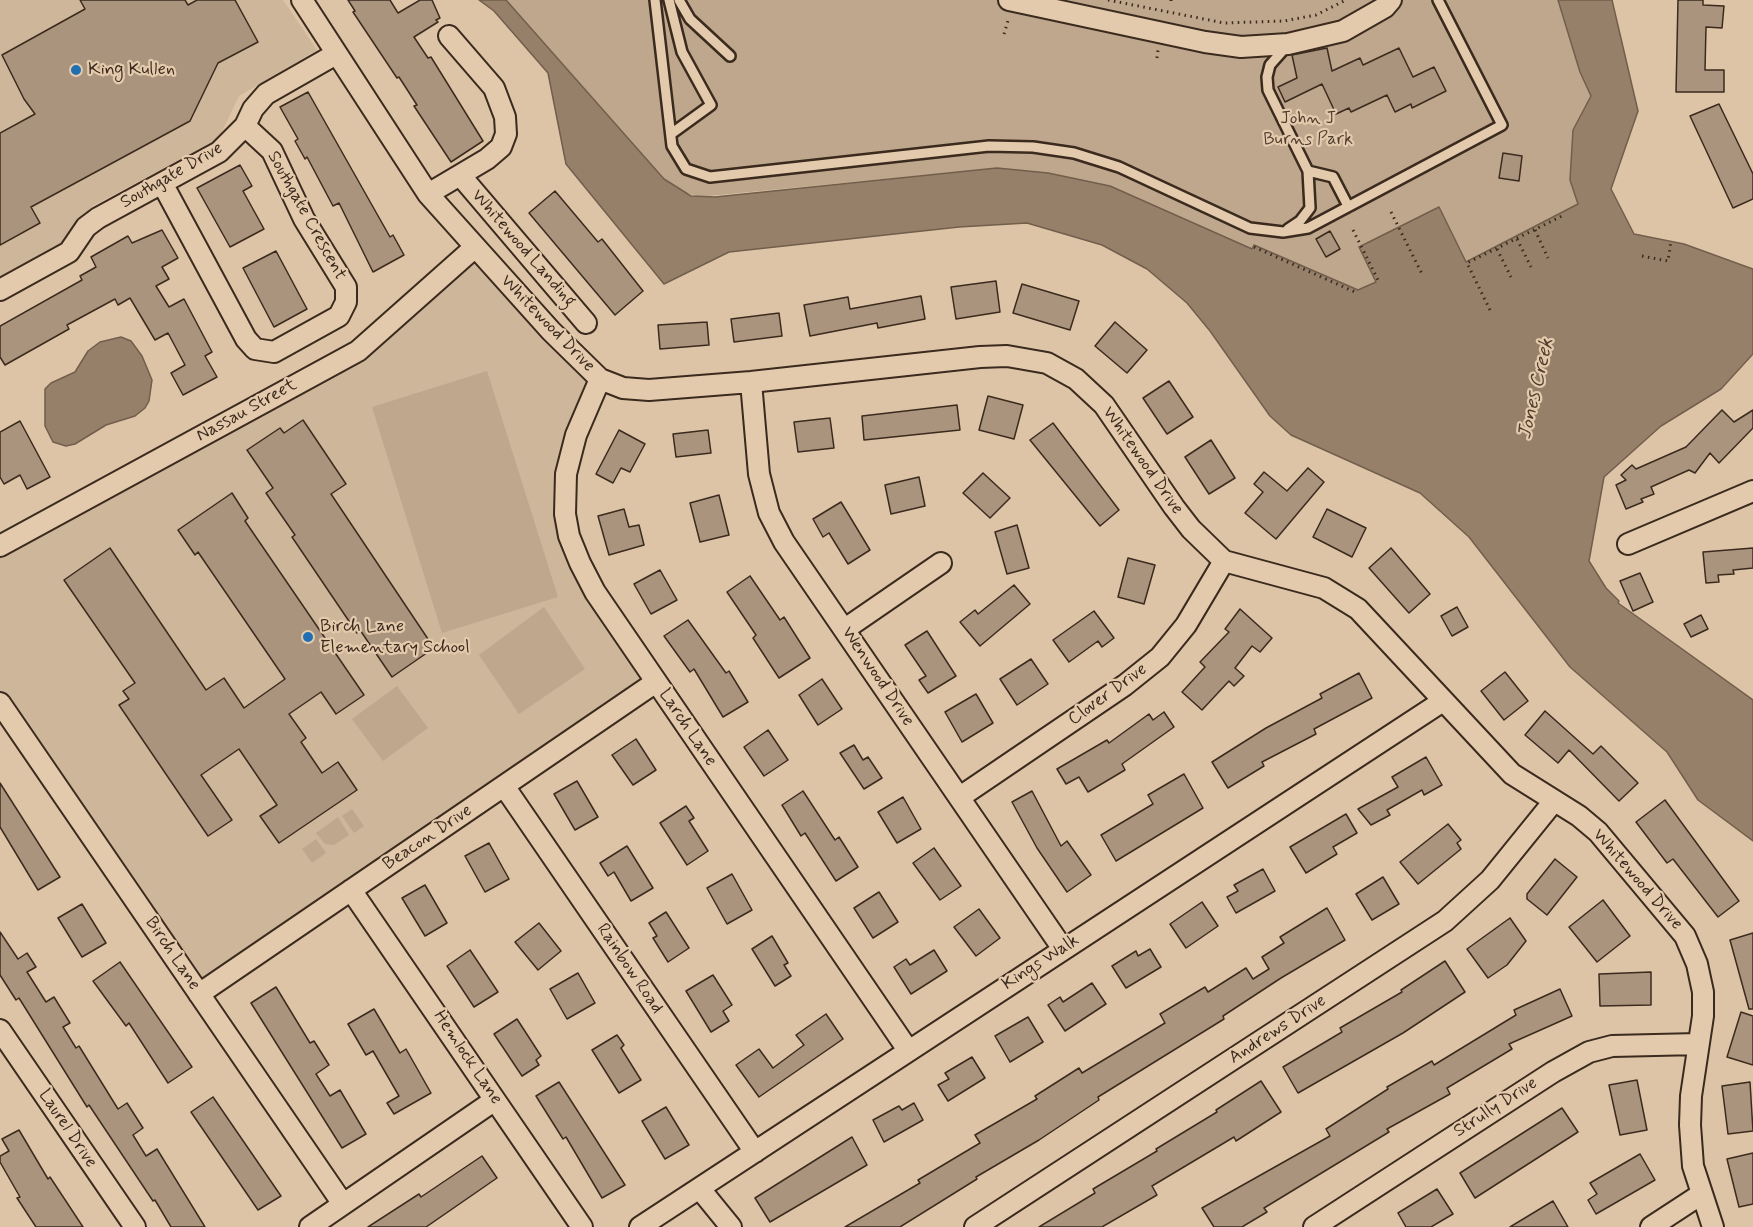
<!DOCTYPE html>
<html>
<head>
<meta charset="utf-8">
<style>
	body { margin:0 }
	canvas { display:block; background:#ddc4a6 }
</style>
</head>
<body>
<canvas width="1753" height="1227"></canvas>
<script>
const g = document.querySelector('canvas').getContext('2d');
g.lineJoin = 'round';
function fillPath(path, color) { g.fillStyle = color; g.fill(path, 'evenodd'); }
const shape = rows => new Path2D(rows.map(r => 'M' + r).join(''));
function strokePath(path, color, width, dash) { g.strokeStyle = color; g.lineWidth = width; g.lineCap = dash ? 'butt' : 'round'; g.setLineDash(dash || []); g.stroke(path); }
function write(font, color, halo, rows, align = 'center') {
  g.font = font + ' Mynerve,sans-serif'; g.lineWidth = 4.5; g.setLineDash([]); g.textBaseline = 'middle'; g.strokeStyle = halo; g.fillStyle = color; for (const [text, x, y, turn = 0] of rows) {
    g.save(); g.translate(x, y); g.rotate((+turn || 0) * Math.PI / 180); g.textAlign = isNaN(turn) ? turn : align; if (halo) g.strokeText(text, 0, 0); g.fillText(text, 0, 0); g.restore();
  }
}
const built = shape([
	[0,0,283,0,317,50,239,96,218,140,94,205,58,246,0,277],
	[474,259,591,385,564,446,555,486,562,549,584,592,647,682,201,989,0,697,0,550,368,352]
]);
const green = shape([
	[506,0,1558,0,1580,72,1591,96,1573,130,1570,180,1578,204,1466,262,1439,208,1359,247,1376,282,1358,290,1255,245,1252,249,1243,245,1110,186,997,168,698,197,677,189,664,179],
	[487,371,558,597,442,633,372,407],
	[544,607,585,669,519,714,479,655],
	[397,686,428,728,383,761,352,719],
	[352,809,364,826,354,833,342,816],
	[338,817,349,835,334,845,325,844,316,833],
	[316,839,326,853,312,863,302,849]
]);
const water = shape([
	[479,0,506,0,664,179,691,196,715,197,997,168,1048,173,1110,186,1243,245,1252,249,1254,245,1358,290,1376,282,1359,247,1439,207,1466,262,1578,204,1570,180,1573,130,1591,96,1580,72,1558,0,1612,0,1638,111,1611,189,1634,234,1684,244,1753,269,1753,354,1721,389,1661,426,1604,477,1589,561,1606,588,1619,601,1618,603,1753,700,1753,841,1698,800,1667,752,1570,667,1469,537,1420,493,1291,435,1270,416,1210,331,1187,303,1147,269,1102,245,1027,223,959,227,729,252,664,284,566,164,548,73,494,11,479,0],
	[121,337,131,341,142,356,152,380,149,401,145,408,135,416,106,425,75,444,66,446,53,442,45,426,45,389,51,383,75,372,88,351,100,342,121,337]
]);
const building = shape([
	[80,0,185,0,188,5,197,0,235,0,258,42,218,63,190,121,31,207,40,223,0,245,0,133,35,114,24,99,2,55,85,9,80,0],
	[348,0,390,0,398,13,420,0,432,0,440,18,436,20,438,22,414,37,428,58,431,57,483,141,451,162,414,106,417,105,399,77,397,78,353,12,355,11,348,0],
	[1678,0,1703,0,1703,5,1724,6,1722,28,1706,27,1705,70,1724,70,1724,92,1676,92,1678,0],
	[1327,48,1332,71,1360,58,1363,65,1399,48,1413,77,1434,67,1446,91,1412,108,1411,104,1395,112,1387,95,1351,112,1349,108,1336,114,1322,84,1285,102,1278,87,1297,78,1292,55,1327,48],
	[308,92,390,237,393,235,404,255,373,272,339,203,333,206,307,157,305,159,295,141,298,139,280,107,308,92],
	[1719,104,1753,174,1753,199,1733,208,1690,116,1719,104],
	[1503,153,1522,156,1519,181,1499,178,1503,153],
	[240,165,252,186,243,191,264,229,230,247,197,188,240,165],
	[555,191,598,242,602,239,643,291,615,315,529,213,555,191],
	[162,230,178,258,162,267,169,279,156,286,169,307,184,299,212,352,205,356,217,377,183,395,171,373,185,365,168,333,155,340,130,298,118,305,115,299,67,325,69,329,5,365,0,357,0,326,82,280,80,276,96,267,91,257,128,236,132,243,162,230],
	[1330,231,1340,249,1326,257,1316,239,1330,231],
	[276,251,307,309,274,327,243,268,276,251],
	[996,281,1000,312,956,319,951,287,996,281],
	[1022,284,1079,301,1070,330,1013,313,1022,284],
	[921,296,925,319,878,328,877,323,810,336,804,305,848,297,850,309,921,296],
	[779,313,782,336,734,342,731,319,779,313],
	[707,322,709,345,660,349,658,325,707,322],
	[1115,322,1147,350,1127,373,1095,346,1115,322],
	[1169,381,1193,417,1167,434,1143,398,1169,381],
	[988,396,1023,405,1014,439,979,430,988,396],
	[957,405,960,430,864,440,862,416,957,405],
	[1722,410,1734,422,1753,410,1753,428,1719,463,1710,453,1695,473,1689,470,1651,487,1654,494,1641,499,1643,502,1626,509,1616,485,1626,480,1621,475,1632,465,1636,469,1686,447,1722,410],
	[830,418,834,448,798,452,794,422,830,418],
	[303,420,346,484,331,494,434,648,392,677,360,630,357,633,292,537,295,535,266,493,273,488,247,450,280,428,284,433,303,420],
	[20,421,50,477,27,489,20,475,4,484,0,477,0,432,20,421],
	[1053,423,1119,510,1100,526,1030,440,1053,423],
	[619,430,645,444,630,472,621,468,613,483,596,474,619,430],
	[708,430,711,453,676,457,673,434,708,430],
	[1211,440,1235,478,1209,494,1185,457,1211,440],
	[1308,468,1324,482,1276,539,1245,513,1263,492,1254,484,1264,472,1287,491,1308,468],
	[983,473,1010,498,990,518,963,493,983,473],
	[919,477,925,506,891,514,885,485,919,477],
	[232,493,248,518,245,521,364,695,336,714,321,692,289,714,306,738,301,742,322,773,338,762,357,790,279,843,260,816,277,805,239,749,201,775,232,820,208,836,119,705,129,699,123,691,135,683,64,580,110,548,206,690,224,678,244,708,285,679,198,552,195,555,178,530,232,493],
	[719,495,729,535,700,542,690,503,719,495],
	[841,502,870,550,848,564,829,533,823,537,813,519,841,502],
	[624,509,629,527,639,525,644,545,609,555,598,516,624,509],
	[1327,509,1366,528,1352,557,1313,537,1327,509],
	[1017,525,1029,568,1007,574,995,532,1017,525],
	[1391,548,1430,594,1409,613,1369,568,1391,548],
	[1753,548,1753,568,1733,570,1734,574,1718,575,1719,582,1706,583,1703,552,1753,548],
	[1128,558,1155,565,1144,604,1118,597,1128,558],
	[660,570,677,600,651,614,634,584,660,570],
	[1640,573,1653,602,1633,611,1620,581,1640,573],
	[750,576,780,620,784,617,810,658,779,678,753,638,756,635,727,592,750,576],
	[1014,585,1030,604,980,646,960,622,975,610,978,614,1014,585],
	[1457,607,1468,627,1452,636,1441,616,1457,607],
	[1240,609,1272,638,1260,652,1252,646,1235,668,1244,676,1234,686,1229,681,1202,710,1182,692,1205,667,1200,662,1229,632,1225,629,1240,609],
	[1094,611,1114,638,1102,647,1098,641,1069,662,1053,640,1094,611],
	[1701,615,1708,629,1691,637,1684,624,1701,615],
	[688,620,726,673,729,671,748,702,723,717,694,669,690,672,664,636,688,620],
	[927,631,956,676,928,693,919,680,926,676,905,645,927,631],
	[1031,659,1048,684,1017,705,1000,679,1031,659],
	[1505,672,1528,701,1504,720,1481,691,1505,672],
	[1359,673,1372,698,1314,729,1316,734,1262,762,1264,766,1228,788,1212,762,1266,728,1322,698,1320,694,1359,673],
	[822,679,842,709,818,725,799,695,822,679],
	[976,694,993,723,962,742,945,712,976,694],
	[1545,711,1593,754,1601,746,1638,783,1619,801,1569,750,1558,763,1525,735,1545,711],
	[1164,712,1174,727,1122,764,1125,770,1088,792,1079,777,1066,784,1057,769,1107,740,1109,743,1149,714,1153,720,1164,712],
	[768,730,788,760,764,776,744,747,768,730],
	[636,739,656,770,633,785,612,755,636,739],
	[854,745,863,760,868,757,882,778,864,789,840,753,854,745],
	[1426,757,1442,785,1424,795,1422,790,1387,810,1390,815,1371,825,1358,809,1398,787,1392,777,1426,757],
	[1184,774,1203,808,1116,861,1101,835,1153,804,1148,795,1184,774],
	[577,781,598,817,575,830,554,794,577,781],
	[0,783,60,877,38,890,0,827,0,783],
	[803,791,835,840,839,837,858,867,836,881,805,833,801,836,782,805,803,791],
	[1032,791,1061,846,1067,841,1091,875,1067,892,1037,848,1012,802,1032,791],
	[903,797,921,829,897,843,878,812,903,797],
	[1665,800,1739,901,1718,917,1673,859,1667,863,1636,822,1665,800],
	[686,806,694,818,689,821,708,851,687,865,660,823,686,806],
	[1346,814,1357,833,1333,847,1337,854,1306,873,1290,847,1346,814],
	[1448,824,1461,840,1457,843,1461,849,1418,884,1400,862,1448,824],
	[489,843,509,879,485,892,465,856,489,843],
	[627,846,653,888,631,901,614,872,608,876,600,863,627,846],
	[934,848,961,886,940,900,913,863,934,848],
	[1555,859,1577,877,1547,915,1527,899,1527,894,1555,859],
	[1263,869,1275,891,1236,913,1227,897,1238,891,1234,885,1263,869],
	[732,874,752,910,727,924,707,888,732,874],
	[1383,877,1399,904,1372,920,1356,894,1383,877],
	[425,885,447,923,425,936,402,898,425,885],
	[879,892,898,922,873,938,854,908,879,892],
	[1603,900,1630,936,1597,962,1569,927,1603,900],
	[1202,902,1218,926,1186,948,1170,924,1202,902],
	[82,904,106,943,82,957,58,918,82,904],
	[1327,908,1345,940,1281,978,1223,1016,1224,1019,1098,1097,1099,1100,1039,1140,976,1177,977,1179,900,1227,845,1227,920,1183,918,1180,980,1143,975,1135,1037,1099,1035,1096,1079,1068,1082,1073,1165,1023,1160,1014,1205,987,1208,992,1246,968,1253,979,1269,969,1262,957,1284,943,1280,937,1327,908],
	[979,909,1000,938,976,956,954,927,979,909],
	[666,912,689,948,668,962,653,938,657,936,649,923,666,912],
	[1510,918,1526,941,1507,965,1488,978,1467,949,1510,918],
	[539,923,561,951,538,970,515,942,539,923],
	[0,932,18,959,27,953,36,967,27,972,46,1002,54,997,70,1023,63,1027,76,1048,79,1046,118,1109,127,1103,143,1128,133,1135,146,1156,157,1149,205,1227,171,1227,155,1200,153,1201,89,1105,87,1107,19,998,16,1000,0,975,0,932],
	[1753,933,1753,1009,1749,1009,1730,940,1753,933],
	[772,936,788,963,784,965,791,976,775,986,752,949,772,936],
	[1150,949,1161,967,1126,988,1112,966,1136,951,1138,956,1150,949],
	[470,950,498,992,474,1007,447,966,470,950],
	[934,950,947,971,911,994,894,967,906,959,910,965,934,950],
	[1445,961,1465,992,1403,1033,1298,1093,1283,1067,1342,1032,1340,1028,1402,992,1401,990,1445,961],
	[120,962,192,1067,168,1083,129,1023,126,1026,93,981,120,962],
	[1651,972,1651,1005,1600,1006,1599,974,1651,972],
	[578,973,595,1003,567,1019,550,989,578,973],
	[713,975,732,1005,723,1011,729,1021,711,1032,686,991,713,975],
	[1092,983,1106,1004,1065,1031,1048,1005,1060,997,1063,1002,1092,983],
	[276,987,310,1043,314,1041,329,1065,316,1074,330,1096,340,1090,366,1134,342,1148,251,1003,276,987],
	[1560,989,1572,1016,1509,1044,1512,1049,1447,1088,1450,1094,1387,1129,1389,1132,1264,1208,1267,1212,1242,1227,1214,1227,1202,1208,1330,1136,1326,1129,1388,1089,1387,1087,1432,1061,1434,1065,1516,1015,1514,1010,1560,989],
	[374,1009,400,1053,406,1049,431,1093,394,1114,387,1103,399,1096,373,1051,366,1055,348,1024,374,1009],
	[1741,1012,1753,1016,1753,1065,1727,1057,1741,1012],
	[826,1014,843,1039,759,1097,736,1065,759,1049,773,1068,804,1045,796,1035,826,1014],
	[1028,1017,1043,1042,1010,1062,995,1036,1028,1017],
	[517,1019,541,1056,536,1060,539,1065,522,1076,494,1034,517,1019],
	[617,1035,624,1045,621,1048,641,1080,619,1093,592,1050,617,1035],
	[972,1057,985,1078,948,1101,938,1085,949,1079,945,1073,972,1057],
	[1637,1080,1647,1130,1620,1135,1609,1085,1637,1080],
	[1261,1081,1281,1112,1236,1141,1234,1137,1152,1186,1157,1195,1102,1227,1039,1227,1095,1193,1093,1189,1157,1151,1156,1149,1217,1112,1216,1110,1261,1081],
	[559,1082,625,1185,602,1198,566,1137,563,1139,536,1096,559,1082],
	[1750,1082,1753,1131,1728,1134,1722,1086,1750,1082],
	[213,1097,281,1196,258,1210,191,1112,213,1097],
	[914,1103,923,1120,884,1142,873,1120,899,1106,902,1110,914,1103],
	[666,1107,689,1145,665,1159,642,1121,666,1107],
	[1562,1108,1578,1132,1475,1198,1460,1173,1562,1108],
	[19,1130,48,1179,50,1177,83,1227,36,1227,17,1198,20,1197,0,1162,0,1156,9,1151,2,1139,19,1130],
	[852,1137,867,1165,770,1222,755,1198,852,1137],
	[1753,1153,1753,1204,1739,1207,1727,1159,1753,1153],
	[1640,1154,1655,1180,1596,1214,1588,1200,1597,1194,1590,1183,1640,1154],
	[482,1156,497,1178,426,1227,368,1227,419,1194,421,1197,482,1156],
	[1437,1189,1453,1214,1431,1227,1406,1227,1398,1213,1437,1189],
	[1553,1201,1568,1227,1510,1227,1553,1201]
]);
const path = shape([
	[1108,0,1224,23,1284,21,1316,15,1346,0],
	[1171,1,1171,0],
	[1004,34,1009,17],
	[1157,58,1158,50],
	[1391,212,1423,276],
	[1353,230,1379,282],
	[1535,230,1548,258],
	[1517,239,1531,267],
	[1254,247,1355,292],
	[1497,249,1511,277],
	[1642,256,1668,261,1671,241],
	[1490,310,1467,263,1564,215]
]);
const service = shape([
	[655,0,672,146,686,169,710,177,989,146,1033,147,1074,153,1119,167,1250,228,1283,232,1308,228,1502,125,1438,0],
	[669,0,682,52,711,105,671,134],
	[679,0,690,19,730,56],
	[1286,47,1270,65,1267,77,1268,90,1308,171,1310,208,1300,221,1288,229],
	[1308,171,1333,177,1348,206]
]);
const minor = shape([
	[302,0,428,194,551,331,600,379,623,388,649,390,751,382,980,357,1007,356,1047,363,1076,379,1104,405,1174,507,1191,529,1224,561,1324,588,1358,609,1512,774,1579,816,1598,832,1685,936,1697,964,1703,992,1703,1016,1691,1096,1690,1125,1693,1166,1713,1227],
	[1009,0,1205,42,1241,47,1288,44,1343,31,1385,7,1391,0],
	[460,175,586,323],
	[162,183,246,339,255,349,274,352,339,316,346,302,346,287,304,219,272,151,245,126],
	[428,194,487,159,501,147,506,134,505,117,494,88,449,36],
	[0,290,69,252,86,227,98,218,219,152,245,126,253,109,266,94,336,54],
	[600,379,576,435,566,474,565,514,569,536,580,563,595,592,908,1050],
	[751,382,759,474,769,513,784,542,1063,949],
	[1628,544,1753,491],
	[0,546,358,351,474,248],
	[845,629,941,563],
	[0,703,343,1204],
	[504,786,755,1152],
	[960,797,1125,685,1160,657,1186,625,1224,561],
	[351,890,582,1227],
	[199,994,656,682],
	[0,1030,135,1227],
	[700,1189,731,1227],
	[310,1227,495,1100],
	[640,1227,1443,701],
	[975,1227,1445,921,1490,880,1554,801],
	[1314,1227,1553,1072,1589,1052,1612,1046,1698,1044],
	[1651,1227,1700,1195]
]);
const markers = [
	[76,70,6,"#1f6fb2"],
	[308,637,6,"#1f6fb2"]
];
const poiNames = [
	["King Kullen",88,70],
	["Birch Lane",320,627],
	["Elementary School",320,648]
];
const parkNames = [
	["John J",1308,119],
	["Burns Park",1308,140]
];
const streetNames = [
	["Southgate Drive",172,176,-30],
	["Southgate Crescent",306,216,61],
	["Whitewood Landing",523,249,49],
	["Whitewood Drive",547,324,46],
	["Nassau Street",247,411,-29],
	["Whitewood Drive",1142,461,55],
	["Wenwood Drive",877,677,56],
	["Clover Drive",1108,695,-36],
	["Larch Lane",687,728,56],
	["Beacon Drive",428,838,-34],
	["Whitewood Drive",1637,880,49],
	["Birch Lane",172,954,56],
	["Kings Walk",1041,963,-33],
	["Rainbow Road",629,969,56],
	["Andrews Drive",1278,1030,-33],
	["Hemlock Lane",467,1058,56],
	["Strully Drive",1496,1108,-33],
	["Laurel Drive",67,1129,56]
];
const waterNames = [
	["Jones Creek",1537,389,-77]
];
fillPath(built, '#ceb69a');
fillPath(green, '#bfa78d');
fillPath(water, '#96806a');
strokePath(water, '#725e4c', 1.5);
fillPath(building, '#aa947d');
strokePath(building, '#3b2a1e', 1.5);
strokePath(service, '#3b2a1e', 14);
strokePath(minor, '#3b2a1e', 24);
strokePath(path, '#3b2a1e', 3, [1.5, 4.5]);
strokePath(service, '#e4caac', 9);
strokePath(minor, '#e4caac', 20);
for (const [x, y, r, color] of markers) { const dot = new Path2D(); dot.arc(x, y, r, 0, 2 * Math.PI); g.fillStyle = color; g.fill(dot); strokePath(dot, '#e4caac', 2); }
write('18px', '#3b2a1e', '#e4caac', poiNames, 'left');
write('18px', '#4f3d2f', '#e4caac', parkNames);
write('18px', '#3b2a1e', '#e4caac', streetNames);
write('italic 20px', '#4d3b2d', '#e4caac', waterNames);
</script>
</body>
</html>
